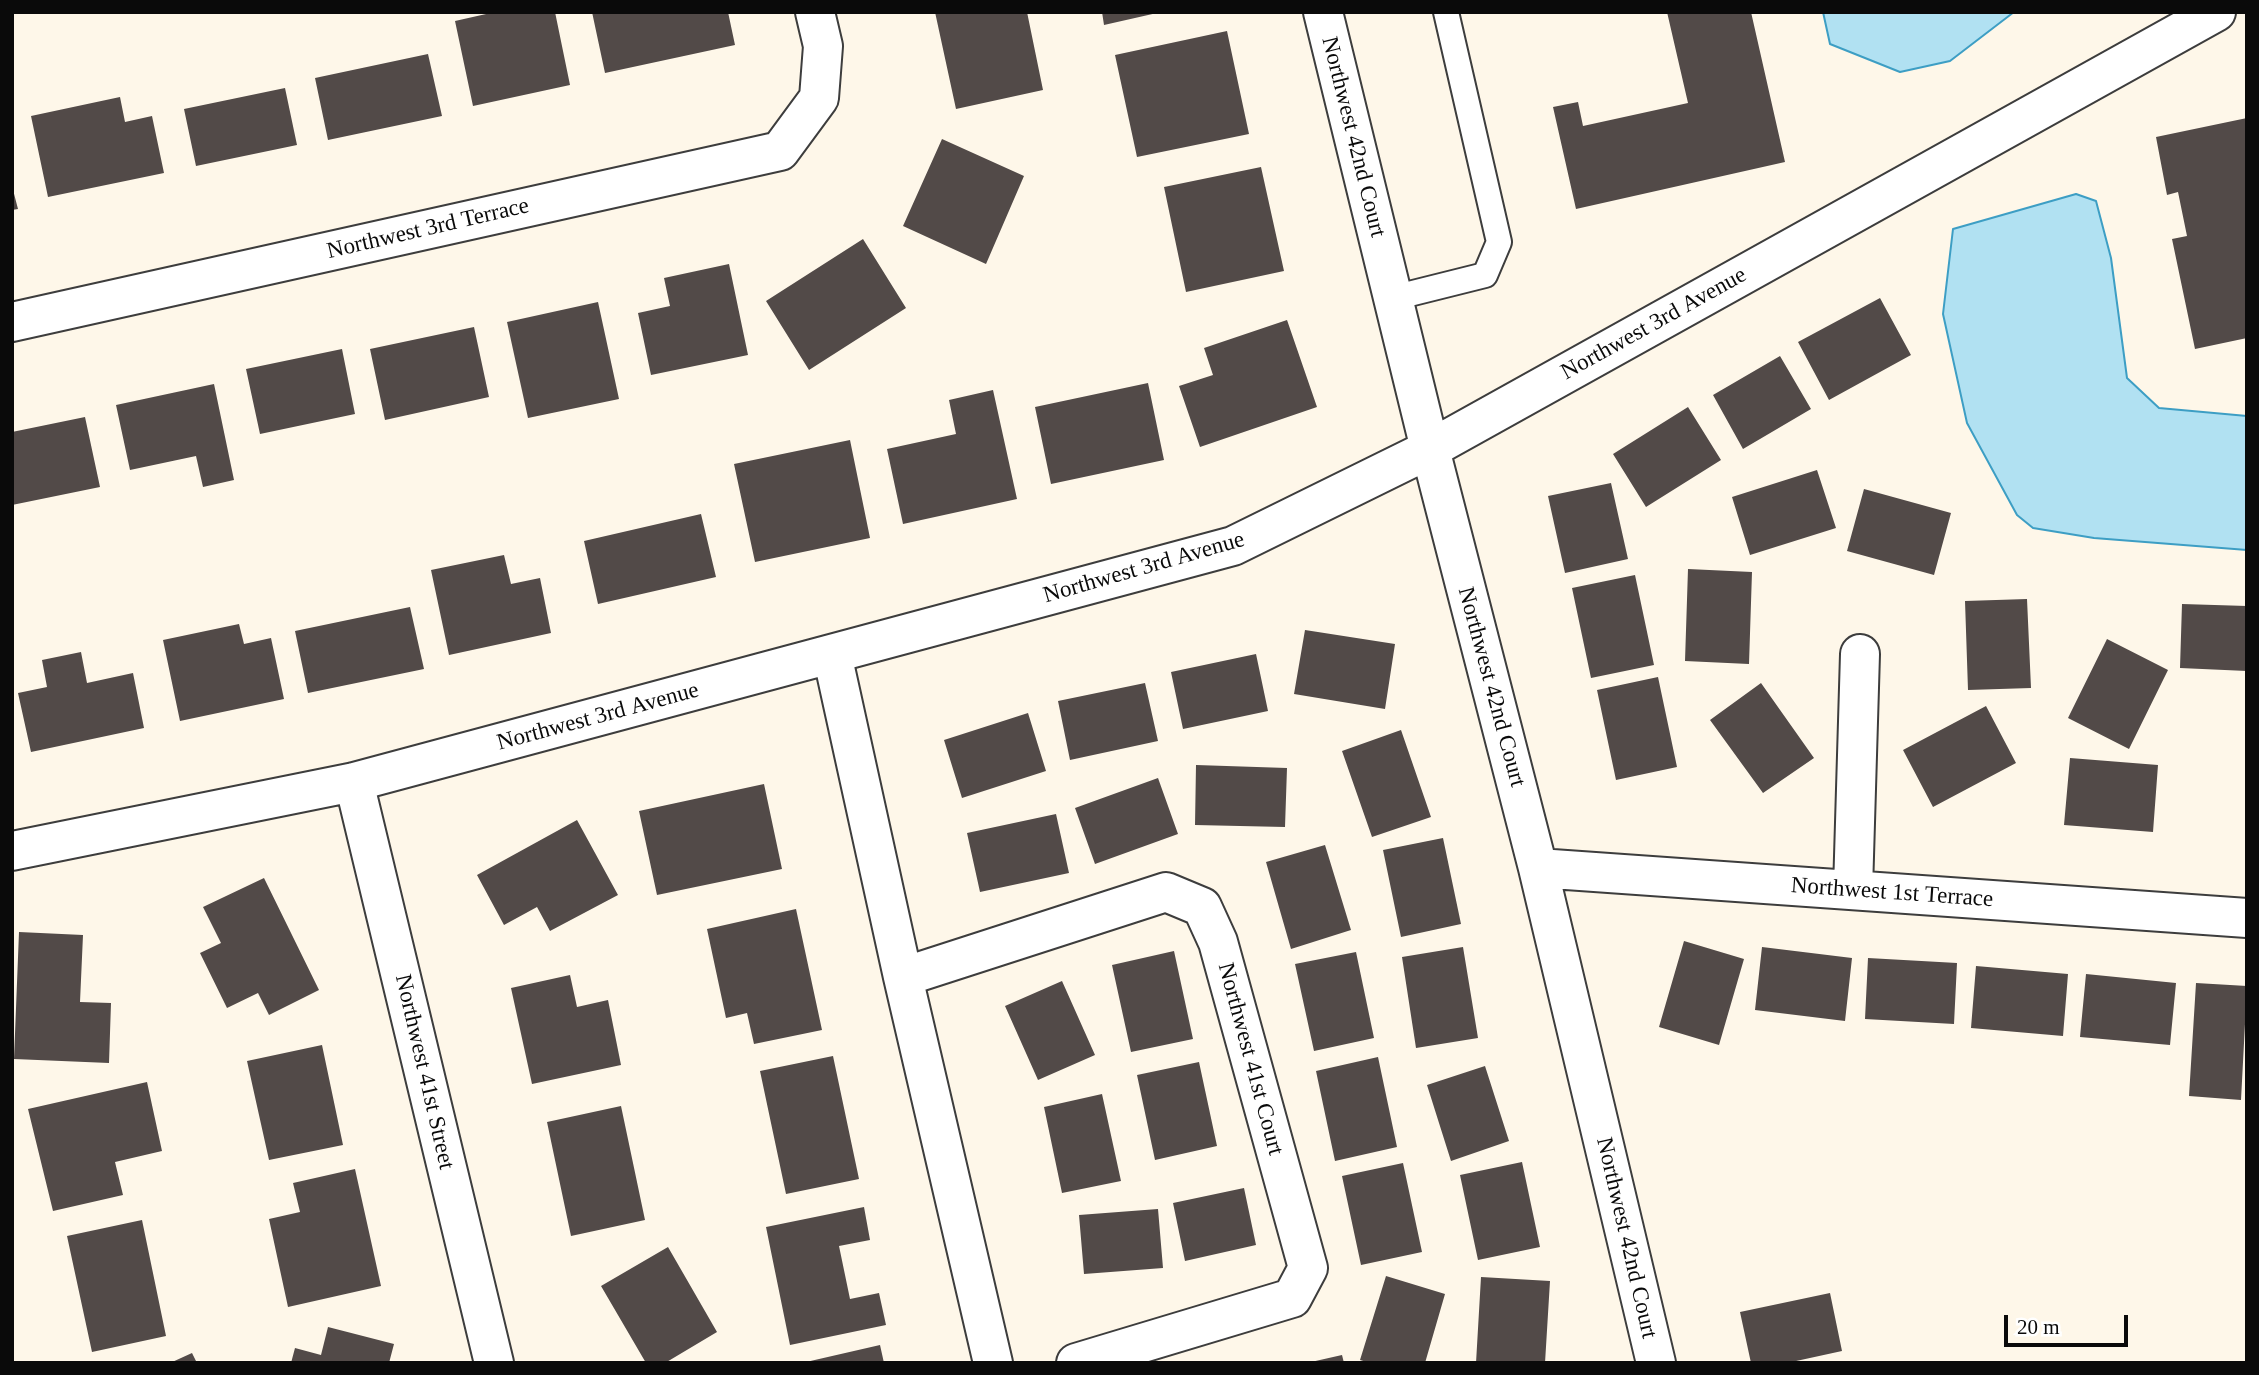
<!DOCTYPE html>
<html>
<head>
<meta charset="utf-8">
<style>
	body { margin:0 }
	#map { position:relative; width:2259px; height:1375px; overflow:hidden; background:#fef7e9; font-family:"Times New Roman",serif }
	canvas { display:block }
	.frame { position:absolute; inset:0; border:14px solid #0a0a0a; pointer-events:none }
	.scale { position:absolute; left:2004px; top:1315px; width:124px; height:32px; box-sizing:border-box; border:4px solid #0a0a0a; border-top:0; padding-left:9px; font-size:21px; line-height:24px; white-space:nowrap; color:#0a0a0a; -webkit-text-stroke:5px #fff; paint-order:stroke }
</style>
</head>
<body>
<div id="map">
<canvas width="2259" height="1375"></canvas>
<div class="frame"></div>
<div class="scale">20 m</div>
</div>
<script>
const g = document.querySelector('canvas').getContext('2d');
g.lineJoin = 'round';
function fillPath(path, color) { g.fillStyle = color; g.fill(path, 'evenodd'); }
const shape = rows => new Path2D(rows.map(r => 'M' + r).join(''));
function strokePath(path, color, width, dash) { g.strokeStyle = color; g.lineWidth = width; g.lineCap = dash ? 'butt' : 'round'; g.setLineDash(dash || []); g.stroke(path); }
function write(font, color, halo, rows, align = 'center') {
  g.font = font + ' "Times New Roman",serif'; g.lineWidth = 7; g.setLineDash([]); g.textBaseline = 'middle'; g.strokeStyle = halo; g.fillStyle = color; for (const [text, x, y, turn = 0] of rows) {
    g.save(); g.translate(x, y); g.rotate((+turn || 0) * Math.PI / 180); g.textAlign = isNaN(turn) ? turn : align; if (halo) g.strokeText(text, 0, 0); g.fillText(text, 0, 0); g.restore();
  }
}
const water = shape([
	[1823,12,2014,12,1950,61,1900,72,1830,44,1823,12],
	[2076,194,2096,201,2111,258,2127,378,2159,408,2247,416,2247,550,2094,538,2033,528,2017,515,1967,423,1943,314,1953,229,2076,194]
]);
const building = shape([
	[495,12,555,12,570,85,473,106,455,21],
	[592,12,728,12,735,45,605,73],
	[935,12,1027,12,1043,90,956,109],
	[1102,12,1156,12,1157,13,1104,25],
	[1667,12,1751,12,1785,162,1576,209,1553,107,1578,102,1583,126,1688,103],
	[1227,31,1249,134,1137,157,1115,55],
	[428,54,442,116,328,140,315,78],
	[285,88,297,145,196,166,184,109],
	[120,97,125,122,152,116,164,173,48,197,31,116],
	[2247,118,2247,338,2195,349,2172,239,2187,236,2178,192,2167,195,2156,137],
	[942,139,1024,176,986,264,903,226],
	[1261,167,1284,271,1186,292,1164,187],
	[12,186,18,209,12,210],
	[863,239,906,308,809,370,766,301],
	[729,264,748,355,651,375,638,313,670,306,664,278],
	[1880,298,1911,355,1829,400,1798,342],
	[598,302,619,399,528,418,507,322],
	[1287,320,1317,407,1200,447,1179,386,1213,375,1204,348],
	[474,327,489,397,385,420,370,349],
	[342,349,355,414,260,434,246,369],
	[1780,356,1811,409,1743,449,1713,395],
	[1148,383,1164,460,1051,484,1035,407],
	[214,384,234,480,203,487,196,456,130,470,116,405],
	[993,390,1017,499,903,524,887,449,956,434,949,400],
	[1688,407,1721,460,1646,507,1613,454],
	[85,417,100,487,12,505,12,432],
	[850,440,870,538,755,562,734,464],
	[1817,470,1836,528,1750,555,1732,497],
	[1611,483,1628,559,1565,573,1548,496],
	[1864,489,1951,513,1934,575,1847,551],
	[701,514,716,577,598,604,584,541],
	[504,555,511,584,540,578,551,633,449,655,431,570],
	[1688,569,1752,572,1749,664,1685,661],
	[1635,575,1654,665,1591,678,1572,588],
	[2027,599,2031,688,1968,690,1965,601],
	[2182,604,2247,606,2247,671,2180,668],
	[410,607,424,669,308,693,295,631],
	[239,624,244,644,271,638,284,699,180,721,163,640],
	[1305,630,1395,644,1385,709,1294,694],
	[2107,639,2168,670,2129,749,2068,718],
	[81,652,87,683,133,673,144,728,31,752,18,693,47,687,42,660],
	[1256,654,1268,711,1183,729,1171,672],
	[1658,677,1677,767,1616,780,1597,690],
	[1145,683,1158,741,1070,760,1058,701],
	[1761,683,1814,758,1763,793,1710,720],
	[1986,706,2016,763,1933,807,1903,750],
	[1028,713,1046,771,962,798,944,740],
	[1401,730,1431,817,1372,837,1342,751],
	[2070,758,2158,765,2153,832,2064,825],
	[1196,765,1287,768,1285,827,1195,825],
	[1158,778,1178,834,1095,864,1075,808],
	[764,784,782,869,657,895,639,811],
	[1056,814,1069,873,980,892,967,833],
	[577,820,618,895,550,931,537,907,504,925,477,875],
	[1443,838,1461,924,1401,937,1383,850],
	[1325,845,1351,930,1291,949,1266,862],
	[264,878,319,990,269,1015,258,993,227,1008,200,953,221,943,203,907],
	[796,909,822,1030,754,1044,747,1013,726,1018,707,929],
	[19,932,83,935,80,1002,111,1003,109,1063,14,1059],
	[1684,941,1744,959,1719,1045,1659,1027],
	[1463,947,1478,1038,1416,1048,1402,957],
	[1762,947,1852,958,1845,1021,1755,1010],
	[1174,951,1193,1039,1131,1052,1112,965],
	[1356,952,1374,1038,1314,1051,1295,964],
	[1868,958,1957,963,1954,1024,1865,1019],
	[1976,966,2068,974,2063,1036,1971,1028],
	[2086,974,2176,983,2170,1045,2080,1037],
	[570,975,577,1007,608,1000,621,1065,532,1084,511,988],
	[1062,981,1095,1055,1038,1080,1005,1006],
	[2196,983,2247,986,2241,1100,2189,1096],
	[322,1045,343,1145,269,1160,247,1061],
	[833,1056,859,1179,786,1194,760,1071],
	[1378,1057,1397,1147,1335,1161,1316,1071],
	[1199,1062,1217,1146,1155,1160,1137,1075],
	[1485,1066,1509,1141,1451,1161,1427,1085],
	[147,1082,162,1151,115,1162,123,1195,53,1211,28,1109],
	[1102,1094,1121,1181,1062,1193,1044,1107],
	[621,1106,645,1220,571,1236,547,1122],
	[1522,1162,1540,1247,1478,1260,1460,1175],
	[1403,1163,1422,1252,1361,1265,1342,1176],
	[355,1169,381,1286,288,1307,269,1219,300,1212,293,1183],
	[1244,1188,1256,1245,1185,1261,1173,1203],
	[864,1207,870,1240,839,1246,850,1299,879,1293,886,1325,790,1345,766,1227],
	[1158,1209,1163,1268,1084,1274,1079,1215],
	[142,1220,166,1336,92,1352,67,1236],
	[668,1247,717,1332,665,1363,646,1363,601,1286],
	[1386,1276,1445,1294,1425,1363,1370,1363,1360,1360],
	[1481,1277,1550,1281,1545,1363,1476,1363],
	[1830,1293,1842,1351,1787,1363,1751,1363,1740,1312],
	[328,1327,394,1344,389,1363,291,1363,295,1348,321,1355],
	[880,1345,884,1363,806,1363,806,1362],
	[192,1353,197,1363,170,1363],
	[1342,1355,1344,1363,1311,1363,1311,1362]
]);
const service = shape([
	[1393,298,1485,275,1499,242,1446,12]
]);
const minor = shape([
	[1323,12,1430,449,1538,868,1656,1363],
	[12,322,780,151,819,98,823,46,815,12],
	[832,654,903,977,993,1363],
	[354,782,494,1363],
	[12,851,354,782,1233,546,1430,449,2216,12],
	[1538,868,2247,918],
	[1853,890,1860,654],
	[903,977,1166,892,1202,907,1218,942,1308,1268,1292,1298,1076,1363]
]);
const streetNames = [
	["Northwest 42nd Court",1353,137,76],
	["Northwest 3rd Terrace",428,229,-13],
	["Northwest 3rd Avenue",1654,324,-29],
	["Northwest 3rd Avenue",1144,568,-16],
	["Northwest 42nd Court",1491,687,75],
	["Northwest 3rd Avenue",598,717,-15],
	["Northwest 1st Terrace",1892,893,4],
	["Northwest 41st Court",1250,1059,75],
	["Northwest 41st Street",424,1072,77],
	["Northwest 42nd Court",1626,1238,77]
];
fillPath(water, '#b1e1f2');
strokePath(water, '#3d9ec4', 2);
fillPath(building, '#524a48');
strokePath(service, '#3d3d3d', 28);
strokePath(minor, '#3d3d3d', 42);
strokePath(service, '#fff', 24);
strokePath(minor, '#fff', 38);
write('23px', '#0a0a0a', '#fff', streetNames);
</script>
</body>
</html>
